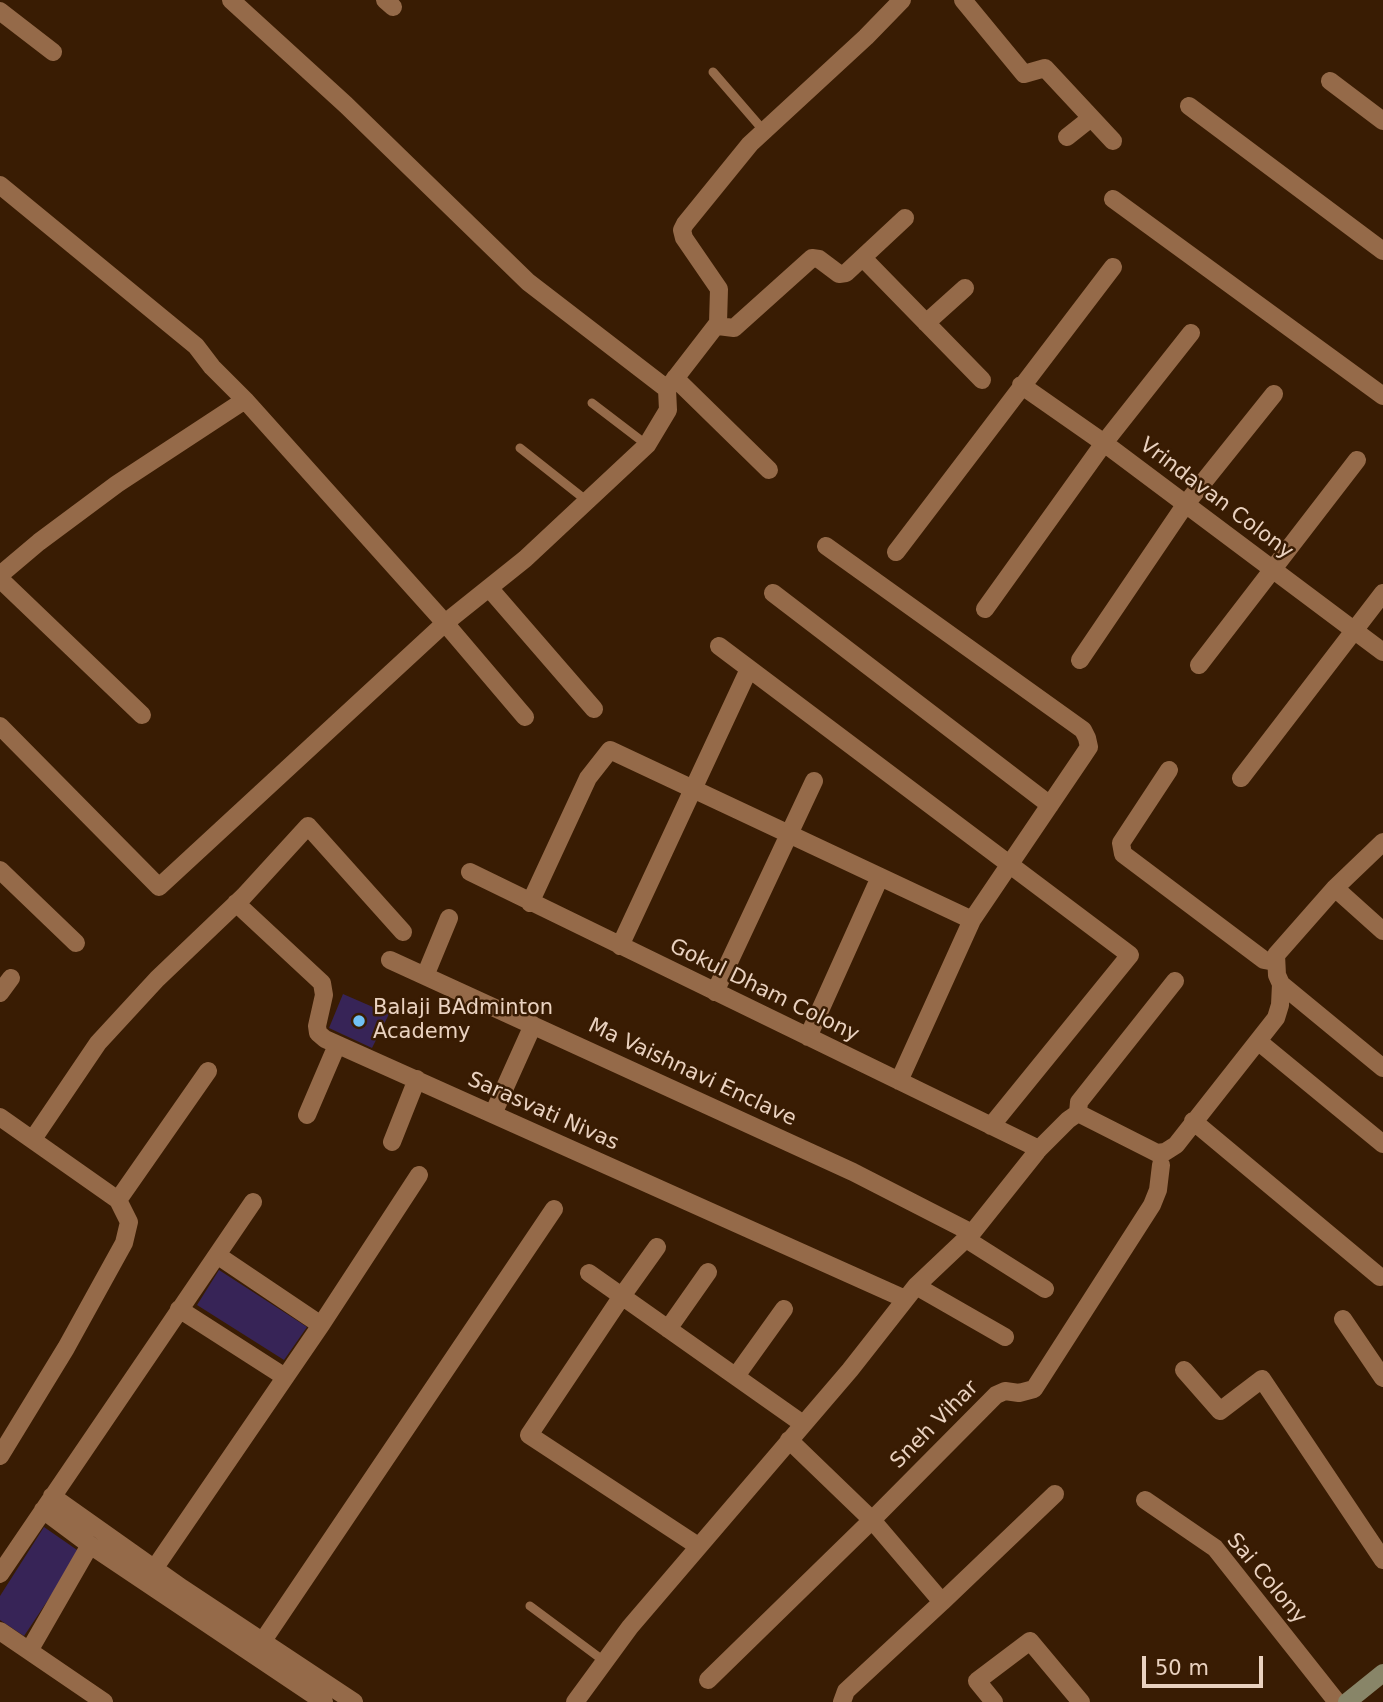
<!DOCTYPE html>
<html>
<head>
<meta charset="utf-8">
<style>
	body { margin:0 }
	#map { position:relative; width:1383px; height:1702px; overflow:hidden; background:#391c03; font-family:"DejaVu Sans",sans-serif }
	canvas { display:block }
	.scale { position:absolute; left:1142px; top:1656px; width:121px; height:32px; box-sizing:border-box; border:4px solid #ead2c0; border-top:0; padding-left:9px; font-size:21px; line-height:24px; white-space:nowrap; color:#ead2c0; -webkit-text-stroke:5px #391c03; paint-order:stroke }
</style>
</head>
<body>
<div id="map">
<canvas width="1383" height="1702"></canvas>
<div class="scale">50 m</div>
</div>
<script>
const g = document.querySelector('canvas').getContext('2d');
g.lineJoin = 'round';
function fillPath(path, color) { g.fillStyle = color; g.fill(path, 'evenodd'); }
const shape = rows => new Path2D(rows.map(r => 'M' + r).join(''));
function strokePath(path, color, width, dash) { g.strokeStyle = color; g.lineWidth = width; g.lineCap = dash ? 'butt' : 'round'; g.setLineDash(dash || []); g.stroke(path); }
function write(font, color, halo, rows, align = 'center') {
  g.font = font + ' "DejaVu Sans",sans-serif'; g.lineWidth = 5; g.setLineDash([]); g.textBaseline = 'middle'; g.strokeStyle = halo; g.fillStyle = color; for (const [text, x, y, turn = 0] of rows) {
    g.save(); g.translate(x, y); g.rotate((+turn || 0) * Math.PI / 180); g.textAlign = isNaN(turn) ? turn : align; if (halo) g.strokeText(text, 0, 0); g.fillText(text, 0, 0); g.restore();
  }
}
const green = shape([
	[343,994,389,1014,372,1048,329,1028],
	[219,1270,307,1327,284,1360,197,1305],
	[44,1527,80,1552,24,1636,0,1620,0,1596]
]);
const lane = shape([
	[713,72,764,131],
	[592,403,647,445],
	[520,448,587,501],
	[530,1606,604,1661]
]);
const street = shape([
	[231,0,346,105,528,282,667,389],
	[385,0,393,7],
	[963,0,1024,74,1045,68,1113,141],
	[0,11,53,52],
	[1330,81,1383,121],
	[1189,106,1383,251],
	[1067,137,1091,118],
	[0,185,196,346,212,367,245,400,445,623,525,717],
	[1113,199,1383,396],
	[863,258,982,380],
	[926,323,965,288],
	[718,326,734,328,812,258,819,259,839,274,846,273,905,218],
	[675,378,769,470],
	[1021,385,1104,443,1383,652],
	[826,546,1083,730,1087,738,1089,747,1083,756,972,920,899,1081],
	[896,552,1113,267],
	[0,575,39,542,117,484,245,400],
	[0,579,142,715],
	[490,589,594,709],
	[773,593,1050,805],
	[985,609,1104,443,1191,333],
	[719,646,1130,955,991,1126],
	[1080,660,1185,505,1274,394],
	[1199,665,1357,460],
	[0,726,159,887,445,623,525,559,647,445,668,410,667,389,718,323,719,289,684,238,682,230,685,224,750,144,866,37,902,0],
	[1169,770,1121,843,1123,854,1264,960,1275,962],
	[1241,778,1383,593],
	[0,870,76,943],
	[470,872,1039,1149],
	[1335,888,1383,931],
	[236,903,322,983,324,995,317,1026,318,1033,325,1039,905,1299],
	[530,903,588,778,610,750,972,920],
	[620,946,749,669],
	[390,960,853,1172,972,1233],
	[425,976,449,918],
	[1281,984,1383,1068],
	[715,992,814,781],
	[0,993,11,978],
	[808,1037,880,877],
	[1259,1042,1383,1144],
	[1078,1113,1079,1102,1175,981],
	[493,1114,533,1025],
	[307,1115,337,1045],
	[0,1117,118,1200,129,1222,124,1243,66,1348,0,1456],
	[1193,1121,1380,1277],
	[33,1139,98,1043,157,979,244,896,308,826,403,932],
	[392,1142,417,1079],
	[118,1200,208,1071],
	[966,1239,1045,1289],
	[657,1247,622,1296,529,1435,698,1546],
	[217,1255,321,1325],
	[589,1273,803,1424],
	[916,1286,1005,1337],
	[179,1309,285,1377],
	[1343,1319,1383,1378],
	[668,1329,708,1272],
	[1184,1370,1220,1411,1262,1379,1383,1560],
	[736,1376,784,1309],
	[52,1496,182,1588,354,1702],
	[1145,1500,1215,1548,1337,1702],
	[43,1510,90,1545,324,1702],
	[154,1569,321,1325,419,1175],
	[0,1574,253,1202],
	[942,1602,1055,1494],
	[0,1631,104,1702],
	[29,1651,90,1545],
	[254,1654,554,1209],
	[708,1680,872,1520,789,1440],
	[575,1702,630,1627,850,1370,916,1286,972,1233,1039,1149,1068,1120,1078,1113,1157,1153,1165,1152,1176,1145,1276,1018,1280,1005,1281,984,1277,975,1276,955,1335,888,1383,842],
	[842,1702,846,1691,942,1602,872,1520,996,1395,1005,1391,1019,1393,1034,1389,1152,1205,1158,1190,1161,1165],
	[994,1702,977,1681,1030,1641,1081,1702]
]);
const secondary = shape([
	[1347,1702,1383,1673]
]);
const markers = [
	[359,1021,7,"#71c1f5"]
];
const streetNames = [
	["Vrindavan Colony",1216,499,37],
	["Gokul Dham Colony",764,991,26],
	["Ma Vaishnavi Enclave",692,1073,25],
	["Sarasvati Nivas",543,1112,24],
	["Sneh Vihar",935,1425,-45],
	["Sai Colony",1266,1579,50]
];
const poiNames = [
	["Balaji BAdminton",373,1009],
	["Academy",373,1033]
];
fillPath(green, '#372457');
strokePath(lane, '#956a49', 9);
strokePath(street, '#956a49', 18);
strokePath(secondary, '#888568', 18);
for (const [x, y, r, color] of markers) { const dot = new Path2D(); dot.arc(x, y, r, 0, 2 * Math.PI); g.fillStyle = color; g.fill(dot); strokePath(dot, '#391c03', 2.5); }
write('21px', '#ead2c0', '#391c03', streetNames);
write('21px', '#ead2c0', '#391c03', poiNames, 'left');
</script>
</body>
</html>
